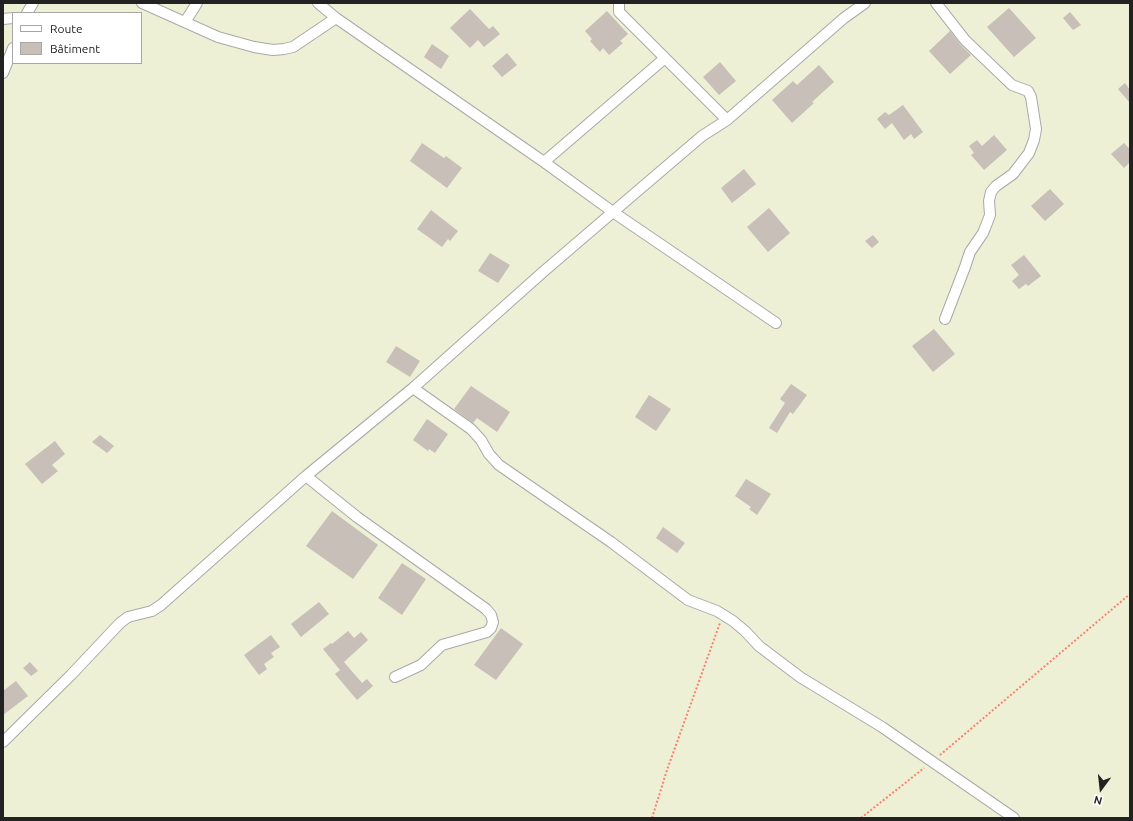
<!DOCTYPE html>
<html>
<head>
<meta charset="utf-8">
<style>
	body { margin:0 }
	#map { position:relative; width:1133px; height:821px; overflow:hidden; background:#f2efe9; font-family:Ubuntu,sans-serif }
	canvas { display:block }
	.frame { position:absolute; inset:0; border:4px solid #222; pointer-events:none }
	.legend { position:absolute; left:12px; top:12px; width:130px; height:52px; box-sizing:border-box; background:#fff; border:1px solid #a7a7a7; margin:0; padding:5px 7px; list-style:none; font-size:12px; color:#222 }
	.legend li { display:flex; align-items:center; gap:8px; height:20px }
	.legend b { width:20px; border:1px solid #a7a7a7 }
	.north { position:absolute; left:1081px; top:769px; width:40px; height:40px; -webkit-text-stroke:3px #fff; paint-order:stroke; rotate:195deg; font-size:11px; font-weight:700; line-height:16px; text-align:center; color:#222 }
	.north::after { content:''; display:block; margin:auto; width:14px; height:18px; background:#222; clip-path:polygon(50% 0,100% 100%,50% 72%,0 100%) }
</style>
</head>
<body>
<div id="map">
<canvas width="1133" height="821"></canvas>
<div class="frame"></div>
<ul class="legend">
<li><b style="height:5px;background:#fff"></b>Route</li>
<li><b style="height:11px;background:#c7bfb8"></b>Bâtiment</li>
</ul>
<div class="north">N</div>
</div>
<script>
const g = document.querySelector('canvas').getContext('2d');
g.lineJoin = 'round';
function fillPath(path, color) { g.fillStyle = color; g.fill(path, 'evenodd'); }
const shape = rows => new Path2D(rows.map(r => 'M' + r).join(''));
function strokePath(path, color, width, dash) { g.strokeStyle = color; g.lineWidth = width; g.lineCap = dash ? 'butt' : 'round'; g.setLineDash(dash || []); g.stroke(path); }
const farmland = shape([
	[3,3,1130,3,1130,818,3,818],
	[13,13,141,13,141,63,13,63]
]);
const building = shape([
	[1009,8,1036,38,1014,57,987,27],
	[470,9,489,29,493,26,500,34,484,47,478,40,470,48,450,28],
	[607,11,628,34,620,41,623,43,609,55,603,48,600,52,590,41,592,39,585,31],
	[1070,12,1081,25,1073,30,1063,18],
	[950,31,960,44,971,55,950,74,929,51],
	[432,44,449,56,441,69,424,57],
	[507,53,517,65,502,77,492,66],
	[720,62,736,81,719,95,703,77],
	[819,65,834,82,812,102,814,103,792,123,772,100,793,81,797,85],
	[1125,83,1130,90,1130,103,1118,89],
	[903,105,923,132,914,139,911,134,904,140,892,123,885,129,877,119,885,112,889,115],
	[994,135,1007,150,984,170,971,155,974,153,969,146,977,140,982,146],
	[422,143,444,158,446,156,462,168,447,188,410,161],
	[1124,143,1130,149,1130,162,1124,168,1111,154],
	[744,169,756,184,732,203,721,188],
	[1050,189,1064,204,1045,221,1031,206],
	[769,208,790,233,768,252,747,227],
	[431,210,458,231,450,241,448,239,442,247,417,229],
	[873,235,879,242,872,248,865,241],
	[490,253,510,265,498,283,478,271],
	[1024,255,1041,276,1028,286,1026,284,1019,289,1012,281,1019,275,1011,265],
	[934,329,955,354,933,372,912,346],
	[396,346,420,361,410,377,386,362],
	[791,384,807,395,793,414,790,412,777,433,769,428,785,403,780,399],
	[471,386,510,412,497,432,477,418,473,423,454,409],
	[649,395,671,409,656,431,635,417],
	[427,419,448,434,435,453,429,449,428,451,413,440],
	[100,435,114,446,107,453,92,442],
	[55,441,65,454,52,465,58,471,42,484,25,464],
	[746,479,771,494,757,515,749,509,751,507,735,496],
	[332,511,378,545,353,579,306,546],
	[663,527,685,543,677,553,656,538],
	[402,563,426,579,402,615,378,598],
	[319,602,329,614,301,637,291,624],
	[501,628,523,644,496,680,474,665],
	[348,631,354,638,361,632,368,640,344,662,362,683,367,679,373,686,357,700,335,674,340,670,323,649,331,643,332,644],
	[271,635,280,647,271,653,274,657,264,664,267,669,259,675,244,655],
	[30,662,38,671,31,676,23,668],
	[16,681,28,696,3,715,3,691]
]);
const path = shape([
	[940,755,1130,594],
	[652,818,667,770,720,623],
	[861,818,924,768]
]);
const street = shape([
	[142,3,218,37,254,47,273,50,284,49,293,47,336,18],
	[318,3,336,18,544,162,613,212,776,323],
	[619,3,619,12,727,120],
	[936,3,965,40,1012,85,1028,91,1031,97,1036,129,1034,140,1029,153,1013,174,996,186,991,192,989,201,990,215,987,223,983,233,970,252,965,267,945,319],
	[27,13,33,3],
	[3,19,13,18],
	[185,22,197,3],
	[3,73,13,48],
	[544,162,665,58],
	[413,388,471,429,481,440,489,454,499,465,611,542,688,600,717,611,733,621,745,631,759,646,800,677,882,727,1014,818],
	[306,476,357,517,486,609,491,615,493,622,491,628,487,632,442,645,421,665,395,677],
	[3,742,71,675,120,623,128,617,152,611,161,605,306,476,413,388,543,272,613,212,702,136,727,120,844,18,865,3]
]);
fillPath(farmland, '#eef0d5');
fillPath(building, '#c7bfb8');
strokePath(street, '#a9a9a9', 12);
strokePath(path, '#fa8072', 2, [2, 2]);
strokePath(street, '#fff', 10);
</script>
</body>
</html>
